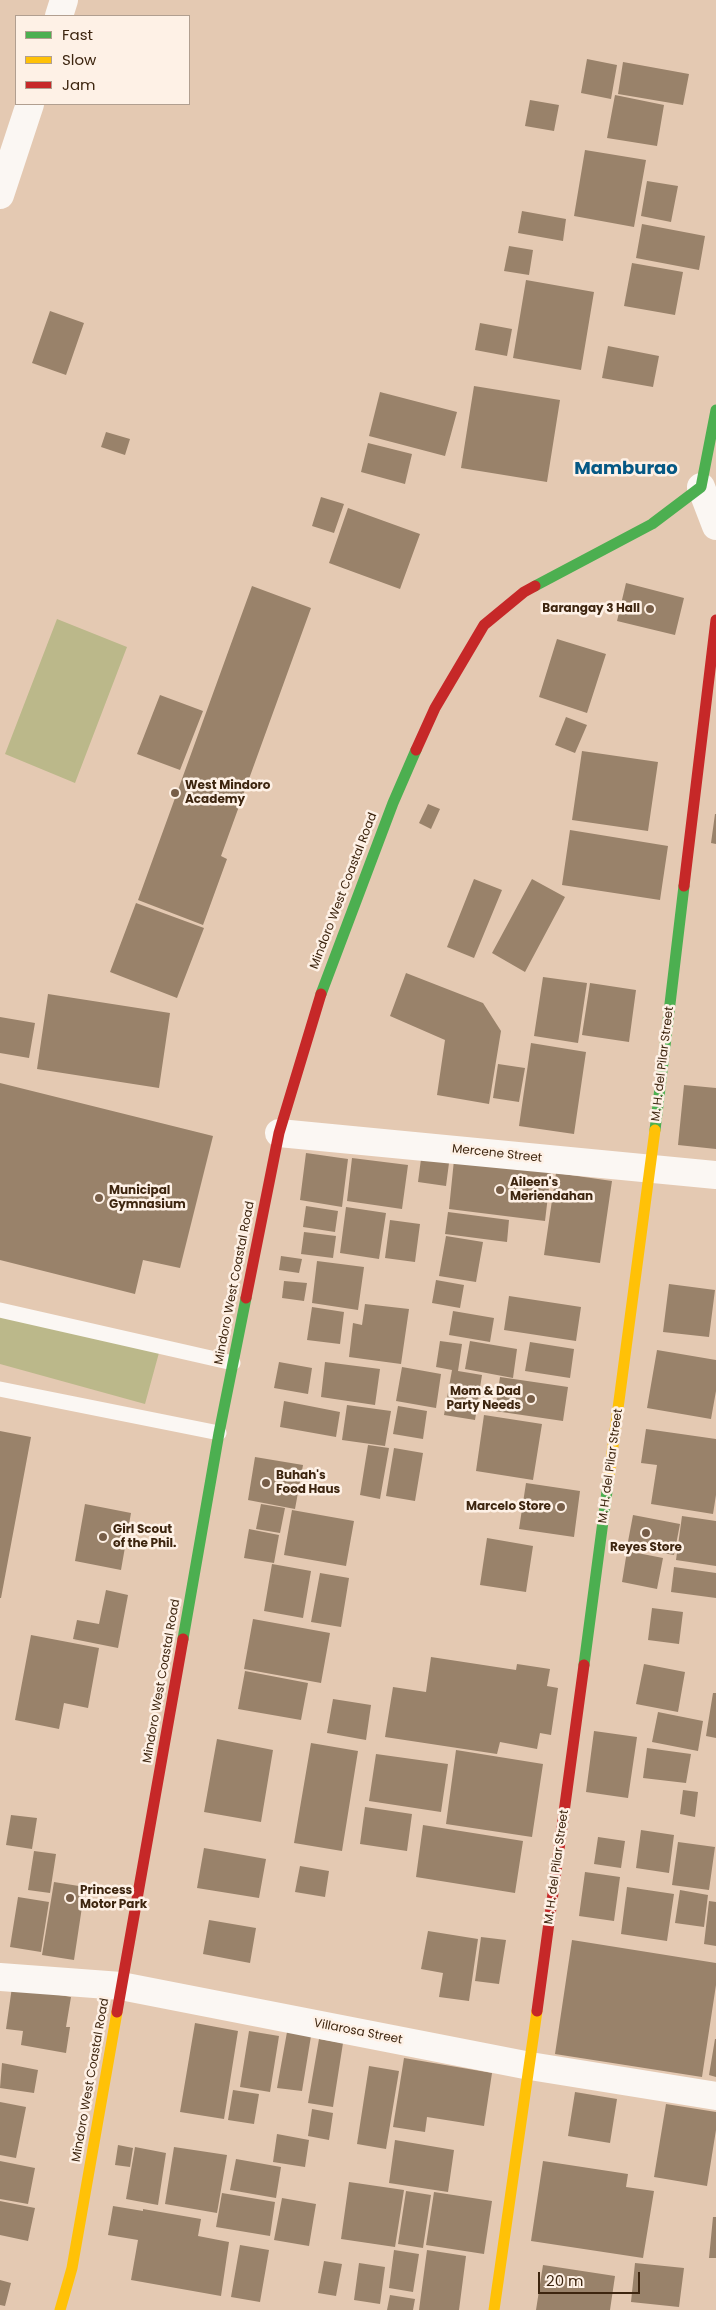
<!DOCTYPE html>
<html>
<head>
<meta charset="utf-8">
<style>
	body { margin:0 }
	#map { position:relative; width:716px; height:2310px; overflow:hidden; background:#e4c9b2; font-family:Poppins,sans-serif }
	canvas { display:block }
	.legend { position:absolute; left:15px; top:15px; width:175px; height:90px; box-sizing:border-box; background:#fef1e6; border:1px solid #b19f90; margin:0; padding:6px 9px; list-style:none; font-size:15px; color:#3d250f }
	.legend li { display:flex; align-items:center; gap:10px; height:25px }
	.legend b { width:25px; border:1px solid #b19f90 }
	.scale { position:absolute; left:538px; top:2272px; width:102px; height:22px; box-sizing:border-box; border:2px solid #3d250f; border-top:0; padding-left:6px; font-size:15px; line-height:18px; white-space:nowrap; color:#3d250f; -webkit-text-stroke:4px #fef1e6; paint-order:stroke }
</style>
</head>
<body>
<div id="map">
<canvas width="716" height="2310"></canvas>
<ul class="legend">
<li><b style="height:6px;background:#4caf50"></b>Fast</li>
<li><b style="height:6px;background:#ffc107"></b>Slow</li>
<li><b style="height:6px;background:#c62828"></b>Jam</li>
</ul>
<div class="scale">20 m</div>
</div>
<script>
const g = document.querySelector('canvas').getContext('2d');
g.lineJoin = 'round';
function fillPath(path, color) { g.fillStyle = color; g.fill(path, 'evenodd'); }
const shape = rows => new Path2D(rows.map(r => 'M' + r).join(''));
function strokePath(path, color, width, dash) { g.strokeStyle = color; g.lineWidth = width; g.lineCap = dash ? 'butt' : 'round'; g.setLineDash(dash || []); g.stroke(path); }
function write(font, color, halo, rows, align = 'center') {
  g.font = font + ' Poppins,sans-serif'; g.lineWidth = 5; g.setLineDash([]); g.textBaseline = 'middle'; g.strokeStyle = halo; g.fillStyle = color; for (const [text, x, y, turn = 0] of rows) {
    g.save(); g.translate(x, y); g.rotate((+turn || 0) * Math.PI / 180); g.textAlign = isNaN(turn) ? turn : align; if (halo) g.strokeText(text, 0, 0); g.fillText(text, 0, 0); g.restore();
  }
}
const green = shape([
	[57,619,127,647,75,783,5,754],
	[0,1308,160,1349,145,1404,0,1364]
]);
const building = shape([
	[587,59,617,65,611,99,581,93],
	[623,62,689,74,683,105,618,94],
	[615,95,664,105,657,146,607,138],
	[530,100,559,105,554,131,525,126],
	[585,150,646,160,634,227,574,216],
	[647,181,678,186,671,222,641,216],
	[522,211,566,219,563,241,518,233],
	[642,224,705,236,699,270,636,258],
	[509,246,533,250,529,275,504,271],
	[632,263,683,272,675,315,624,306],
	[526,280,594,292,581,370,513,358],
	[50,311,84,323,66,375,32,363],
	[480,323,512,329,507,356,475,350],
	[608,346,659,356,653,387,602,378],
	[474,386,560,400,547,482,461,468],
	[380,392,457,412,445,456,369,436],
	[106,432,130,439,125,455,101,447],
	[368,443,412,454,405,484,361,472],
	[321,497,344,504,334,533,312,526],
	[348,508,420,534,400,589,329,563],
	[626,583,684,598,675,635,617,621],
	[252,586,311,608,221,856,227,859,203,925,138,900],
	[557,639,606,654,587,713,539,697],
	[160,695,203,711,180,770,137,754],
	[566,717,587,725,575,753,555,745],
	[582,751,658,762,648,831,572,820],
	[428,804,440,809,431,829,419,823],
	[715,814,716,814,716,844,711,843],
	[570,830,668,846,660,900,562,885],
	[474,879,502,890,474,958,447,947],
	[532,879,565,897,525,972,492,953],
	[136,903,204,928,177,998,110,972],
	[406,973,483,1003,501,1031,489,1104,437,1095,445,1040,390,1016],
	[543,977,587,983,578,1043,534,1036],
	[590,983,636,990,629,1042,582,1035],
	[48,994,170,1013,159,1088,37,1069],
	[0,1017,35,1023,29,1058,0,1053],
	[531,1043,586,1052,574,1134,519,1126],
	[498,1064,525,1068,519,1102,493,1098],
	[0,1083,213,1136,180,1268,143,1260,135,1294,0,1260],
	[684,1085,716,1088,716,1149,678,1145],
	[306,1153,348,1159,342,1207,300,1200],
	[352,1158,408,1165,402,1209,347,1201],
	[421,1159,449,1163,446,1186,418,1182],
	[454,1160,551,1171,545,1221,449,1209],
	[556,1173,612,1181,600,1263,544,1255],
	[306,1206,338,1211,335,1232,303,1227],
	[346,1207,386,1213,379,1259,340,1253],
	[448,1212,509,1220,507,1242,445,1234],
	[390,1220,420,1224,415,1262,385,1258],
	[304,1232,336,1236,333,1258,301,1254],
	[446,1236,483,1242,476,1282,439,1276],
	[281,1256,302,1259,299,1273,279,1270],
	[317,1261,364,1267,358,1310,312,1303],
	[436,1280,464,1285,460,1308,432,1303],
	[284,1281,307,1283,304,1301,282,1298],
	[669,1284,715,1290,709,1337,663,1332],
	[509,1296,581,1307,576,1341,504,1330],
	[365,1304,409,1309,401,1364,349,1357,353,1323,362,1325],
	[312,1307,344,1312,340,1344,307,1340],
	[453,1311,494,1318,490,1342,449,1335],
	[440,1341,462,1344,458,1371,482,1375,475,1420,444,1415,452,1370,436,1367],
	[470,1341,517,1349,513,1378,465,1369],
	[530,1342,574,1349,570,1378,525,1371],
	[657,1350,716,1360,716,1391,711,1419,647,1408],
	[279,1362,312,1368,308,1394,274,1388],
	[325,1362,380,1369,375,1405,321,1397],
	[402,1367,441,1374,436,1408,396,1401],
	[500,1377,568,1387,563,1421,495,1411],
	[284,1401,340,1412,336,1437,280,1427],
	[347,1405,391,1411,385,1446,342,1440],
	[398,1406,427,1411,423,1439,393,1434],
	[484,1415,542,1424,533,1480,476,1471],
	[646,1429,716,1439,716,1495,713,1514,651,1504,657,1465,641,1463],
	[0,1431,31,1437,1,1598,0,1598],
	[368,1445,389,1448,380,1499,360,1495],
	[394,1448,423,1453,415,1501,386,1496],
	[255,1457,303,1465,295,1509,248,1500],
	[526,1483,580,1491,574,1537,519,1529],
	[85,1504,131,1513,121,1570,75,1561],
	[261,1504,285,1508,280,1533,256,1529],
	[292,1510,354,1521,346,1566,284,1555],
	[633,1515,680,1524,674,1555,627,1547],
	[682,1516,716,1521,716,1566,676,1560],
	[249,1529,279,1535,274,1563,244,1558],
	[487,1538,533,1546,526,1592,480,1585],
	[627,1551,663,1558,657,1589,622,1582],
	[272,1564,311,1571,303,1618,264,1611],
	[674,1567,716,1573,716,1598,671,1592],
	[320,1573,349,1578,341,1627,311,1622],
	[106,1590,128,1595,118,1648,73,1639,77,1620,99,1624],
	[652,1608,683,1612,679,1644,648,1640],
	[253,1619,330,1633,321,1683,244,1669],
	[31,1635,99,1648,88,1708,64,1703,59,1729,15,1720],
	[431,1657,516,1670,517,1664,550,1669,547,1686,558,1688,551,1735,540,1733,537,1749,500,1742,497,1754,385,1737,393,1687,426,1692],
	[644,1664,685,1672,678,1712,636,1704],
	[245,1671,308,1683,301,1720,238,1709],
	[713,1693,716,1693,716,1738,706,1736],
	[333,1699,371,1705,366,1740,327,1733],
	[658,1712,703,1721,698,1751,652,1742],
	[594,1731,637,1737,628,1798,586,1792],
	[217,1739,273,1750,261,1822,204,1812],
	[311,1743,358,1751,342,1851,294,1843],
	[647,1748,691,1754,686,1783,643,1778],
	[456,1750,543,1764,532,1837,446,1824],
	[376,1754,448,1764,441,1812,369,1801],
	[683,1790,698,1792,695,1817,680,1814],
	[365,1807,412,1814,407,1851,360,1844],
	[11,1815,37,1818,32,1849,6,1845],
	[423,1825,523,1841,515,1893,416,1877],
	[641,1830,674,1835,669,1873,636,1868],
	[598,1837,625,1841,621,1868,594,1864],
	[678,1842,715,1847,709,1890,672,1885],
	[204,1848,266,1859,259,1898,197,1888],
	[34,1851,56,1854,50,1893,28,1890],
	[300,1866,329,1871,325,1897,295,1892],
	[585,1872,620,1877,614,1921,579,1916],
	[54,1882,85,1887,74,1960,42,1955],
	[627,1887,674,1894,667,1941,621,1934],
	[680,1890,708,1895,704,1927,675,1923],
	[18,1897,49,1902,41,1952,10,1947],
	[709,1901,716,1902,716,1946,704,1944],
	[209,1920,256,1928,250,1963,203,1954],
	[428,1931,478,1939,469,2001,439,1997,443,1973,421,1969],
	[481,1937,506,1940,499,1984,475,1981],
	[572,1940,716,1963,716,1985,702,2077,555,2054],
	[12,1987,71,1997,66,2027,70,2027,66,2053,21,2045,23,2031,6,2029],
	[195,2023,238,2031,224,2119,180,2112],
	[249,2031,279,2036,270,2092,240,2087],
	[287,2032,311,2036,302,2091,277,2088],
	[319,2039,343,2043,333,2107,308,2103],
	[715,2039,716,2039,716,2077,709,2075],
	[404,2058,492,2073,484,2126,427,2117,425,2132,393,2127],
	[2,2063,38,2070,34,2093,0,2088],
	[369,2066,399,2071,386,2149,357,2144],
	[233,2090,259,2094,254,2124,228,2120],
	[575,2092,617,2099,610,2143,568,2136],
	[0,2102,26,2107,16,2158,0,2155],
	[666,2104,716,2112,716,2130,707,2186,654,2177],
	[312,2109,333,2113,329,2140,308,2136],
	[277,2134,309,2140,305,2167,273,2162],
	[395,2140,454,2150,448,2192,389,2183],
	[118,2145,133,2148,130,2167,115,2165],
	[135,2147,166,2153,158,2205,126,2199],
	[174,2147,227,2155,217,2213,165,2204],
	[236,2159,281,2167,276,2198,230,2190],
	[0,2161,35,2168,28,2204,0,2199],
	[543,2161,628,2174,626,2187,654,2191,643,2258,531,2241],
	[349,2182,404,2190,395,2247,341,2239],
	[406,2191,431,2195,423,2248,398,2244],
	[434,2192,492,2201,484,2254,426,2245],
	[222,2193,275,2202,270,2236,216,2227],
	[282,2198,316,2204,309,2246,274,2240],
	[0,2201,35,2208,28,2241,0,2235],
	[113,2206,143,2211,143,2209,201,2219,198,2236,229,2242,221,2296,131,2280,138,2240,108,2235],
	[713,2217,716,2217,716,2258,709,2258],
	[240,2245,269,2250,260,2302,231,2297],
	[394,2250,419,2254,413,2292,389,2288],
	[427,2250,466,2256,459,2310,419,2310],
	[324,2261,342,2264,336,2296,318,2293],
	[359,2263,385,2267,380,2304,354,2300],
	[635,2263,684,2268,679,2307,631,2302],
	[543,2265,615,2276,610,2310,536,2310],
	[0,2280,11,2283,5,2306,0,2305],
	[390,2295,415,2299,413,2310,387,2310]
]);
const lane = shape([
	[0,1310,233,1363],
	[0,1389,219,1433]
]);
const street = shape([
	[59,16,64,0],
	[0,195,30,104],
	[701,487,716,526],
	[279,1133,716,1175],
	[0,1977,121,1986,530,2066,716,2096]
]);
const fast = shape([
	[535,586,652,524,701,487,716,410],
	[321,994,393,803,416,750],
	[655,1130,684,886],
	[183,1639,219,1433,246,1298],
	[584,1665,609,1476]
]);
const slow = shape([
	[609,1476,655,1130],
	[60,2310,72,2268,117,2012],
	[494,2310,537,2011]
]);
const jam = shape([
	[416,750,435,708,484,625,524,592,535,586],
	[684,886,716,620],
	[246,1298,279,1133,321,994],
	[537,2011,584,1665],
	[117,2012,183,1639]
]);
const markers = [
	[650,609,5,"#775e48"],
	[175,793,5,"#775e48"],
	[500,1190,5,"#775e48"],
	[99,1198,5,"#775e48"],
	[531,1399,5,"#775e48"],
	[266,1483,5,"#775e48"],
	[561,1507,5,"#775e48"],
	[646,1533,5,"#775e48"],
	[103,1537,5,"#775e48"],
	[70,1898,5,"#775e48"]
];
const poiNames = [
	["Barangay 3 Hall",640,609,"right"],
	["West Mindoro",185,786],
	["Academy",185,800],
	["Aileen's",510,1183],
	["Meriendahan",510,1197],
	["Municipal",109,1191],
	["Gymnasium",109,1205],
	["Mom & Dad",521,1392,"right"],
	["Party Needs",521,1406,"right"],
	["Buhah's",276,1476],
	["Food Haus",276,1490],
	["Marcelo Store",551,1507,"right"],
	["Girl Scout",113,1530],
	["of the Phil.",113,1544],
	["Reyes Store",646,1548,"center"],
	["Princess",80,1891],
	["Motor Park",80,1905]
];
const streetNames = [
	["Mindoro West Coastal Road",344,891,-69],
	["M. H. del Pilar Street",663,1064,-83],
	["Mercene Street",497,1154,6],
	["Mindoro West Coastal Road",235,1283,-79],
	["M. H. del Pilar Street",611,1466,-82],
	["Mindoro West Coastal Road",162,1681,-80],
	["M. H. del Pilar Street",557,1867,-82],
	["Villarosa Street",358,2032,11],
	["Mindoro West Coastal Road",91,2080,-80]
];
const districtNames = [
	["Mamburao",626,469]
];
fillPath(green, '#bbb88a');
fillPath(building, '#99826a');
strokePath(lane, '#fbf7f3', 15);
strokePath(street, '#fbf7f3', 28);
strokePath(fast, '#4caf50', 11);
strokePath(slow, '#ffc107', 11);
strokePath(jam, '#c62828', 11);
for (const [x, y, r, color] of markers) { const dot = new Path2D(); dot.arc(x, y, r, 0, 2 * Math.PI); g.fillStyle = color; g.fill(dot); strokePath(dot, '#fef1e6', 2); }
write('bold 12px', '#3d250f', '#fef1e6', poiNames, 'left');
write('12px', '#3d250f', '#fef1e6', streetNames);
write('bold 18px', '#055884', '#fef1e6', districtNames);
</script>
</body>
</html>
